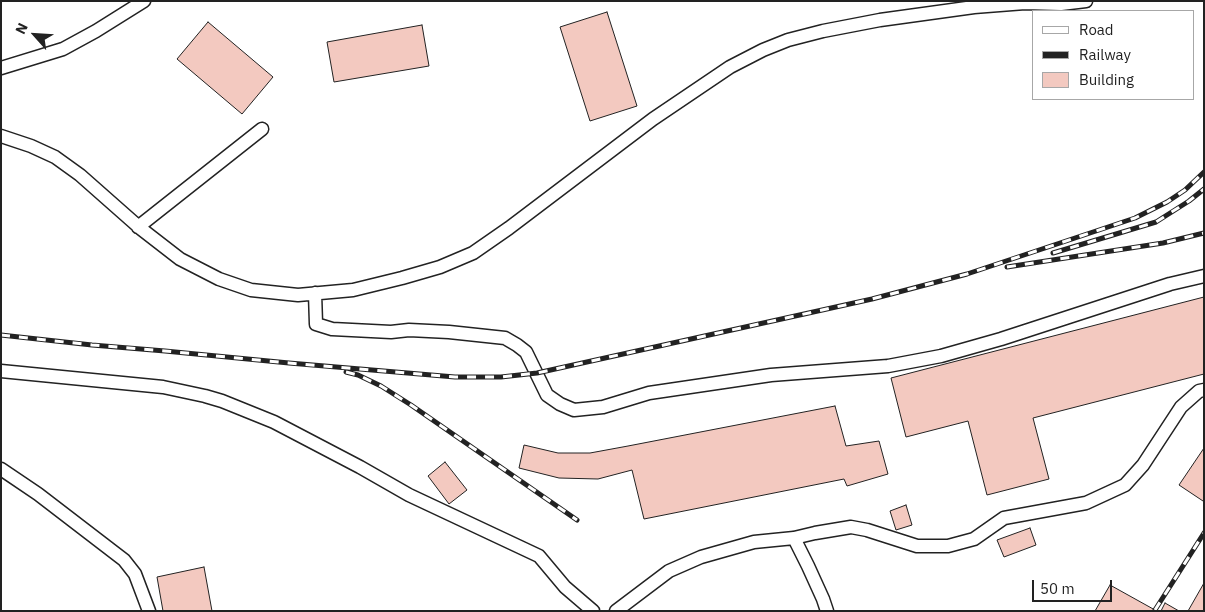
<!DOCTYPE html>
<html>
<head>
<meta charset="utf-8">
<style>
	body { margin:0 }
	#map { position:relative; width:1205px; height:612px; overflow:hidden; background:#fff; font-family:"IBM Plex Sans",sans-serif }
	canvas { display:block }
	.frame { position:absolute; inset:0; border:2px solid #222; pointer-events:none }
	.legend { position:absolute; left:1032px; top:10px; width:162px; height:90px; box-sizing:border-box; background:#fff; border:1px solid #a7a7a7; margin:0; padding:6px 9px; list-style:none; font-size:15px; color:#222 }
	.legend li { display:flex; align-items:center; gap:10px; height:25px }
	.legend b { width:25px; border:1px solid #a7a7a7 }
	.north { position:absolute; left:10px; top:10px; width:50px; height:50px; -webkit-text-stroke:4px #fff; paint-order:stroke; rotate:296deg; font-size:14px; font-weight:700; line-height:20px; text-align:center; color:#222 }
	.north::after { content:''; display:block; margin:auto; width:18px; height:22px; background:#222; clip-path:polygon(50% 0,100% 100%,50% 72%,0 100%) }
	.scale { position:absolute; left:1032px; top:580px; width:80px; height:22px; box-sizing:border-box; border:2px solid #222; border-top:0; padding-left:6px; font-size:15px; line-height:18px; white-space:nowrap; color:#222; -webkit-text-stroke:4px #fff; paint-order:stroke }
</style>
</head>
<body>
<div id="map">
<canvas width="1205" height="612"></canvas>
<div class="frame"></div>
<ul class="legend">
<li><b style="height:6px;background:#fff"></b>Road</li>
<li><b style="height:6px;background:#222"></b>Railway</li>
<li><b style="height:14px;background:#f3c9c0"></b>Building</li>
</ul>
<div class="north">N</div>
<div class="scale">50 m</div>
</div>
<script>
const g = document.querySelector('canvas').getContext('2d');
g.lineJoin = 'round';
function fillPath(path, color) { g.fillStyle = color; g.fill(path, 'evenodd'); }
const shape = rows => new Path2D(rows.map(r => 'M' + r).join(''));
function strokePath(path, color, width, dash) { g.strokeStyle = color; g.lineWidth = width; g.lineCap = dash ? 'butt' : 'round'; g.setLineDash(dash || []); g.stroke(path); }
const building = shape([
	[607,12,637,106,590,121,560,27,607,12],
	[208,22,273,77,242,114,177,59,208,22],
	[422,25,429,66,334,82,327,42,422,25],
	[1204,297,1204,374,1033,418,1049,479,987,495,968,421,906,437,891,378,1204,297],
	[835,406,846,446,879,441,888,474,847,486,844,479,644,519,632,470,598,479,559,478,519,468,524,445,558,453,590,453,628,446,835,406],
	[1204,448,1204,501,1203,501,1179,485,1204,448],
	[445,462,467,490,449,504,428,476,445,462],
	[906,505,912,525,896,530,890,511,906,505],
	[1030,528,1036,545,1004,557,997,540,1030,528],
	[204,567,212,611,163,611,157,577,204,567],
	[1204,583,1204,611,1188,611,1204,583],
	[1110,585,1155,610,1155,611,1095,611,1110,585],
	[1165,603,1179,611,1161,611,1165,603]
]);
const minor = shape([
	[1,68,63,49,96,31,144,1],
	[1,136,31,146,55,157,80,175,140,228,180,259,219,279,251,290,298,295,353,290,402,278,440,267,473,253,509,228,653,119,730,67,763,50,788,40,823,31,880,20,974,7,1025,3,1061,4,1086,1],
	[138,227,262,129],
	[315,293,316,324,332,329,391,332,409,330,449,332,505,338,517,345,526,352,547,395,560,404,574,410,603,407,649,393,771,375,888,366,941,356,1001,339,1170,284,1204,276],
	[1,371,163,387,205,396,222,401,274,422,360,467,409,495,539,556,565,587,593,611],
	[1,469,38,494,124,560,135,574,149,611],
	[794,538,808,566,823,599,827,611],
	[616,611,669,571,701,557,754,542,794,538,815,533,851,527,867,530,917,546,948,546,974,539,1004,518,1086,503,1125,485,1143,465,1181,407,1199,391,1204,390]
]);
const rail = shape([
	[1053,253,1156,222,1189,201,1204,189],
	[1007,267,1163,243,1204,233],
	[1,335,92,345,165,351,289,363,455,377,501,377,537,373,872,299,967,274,1135,218,1167,202,1185,190,1204,172],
	[346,372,358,375,381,386,411,405,577,520],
	[1155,610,1204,533]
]);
fillPath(building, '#f3c9c0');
strokePath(building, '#222', 1);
strokePath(minor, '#222', 15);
strokePath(minor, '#fff', 12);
strokePath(rail, '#222', 5);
strokePath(rail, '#fff', 3, [9]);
</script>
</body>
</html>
